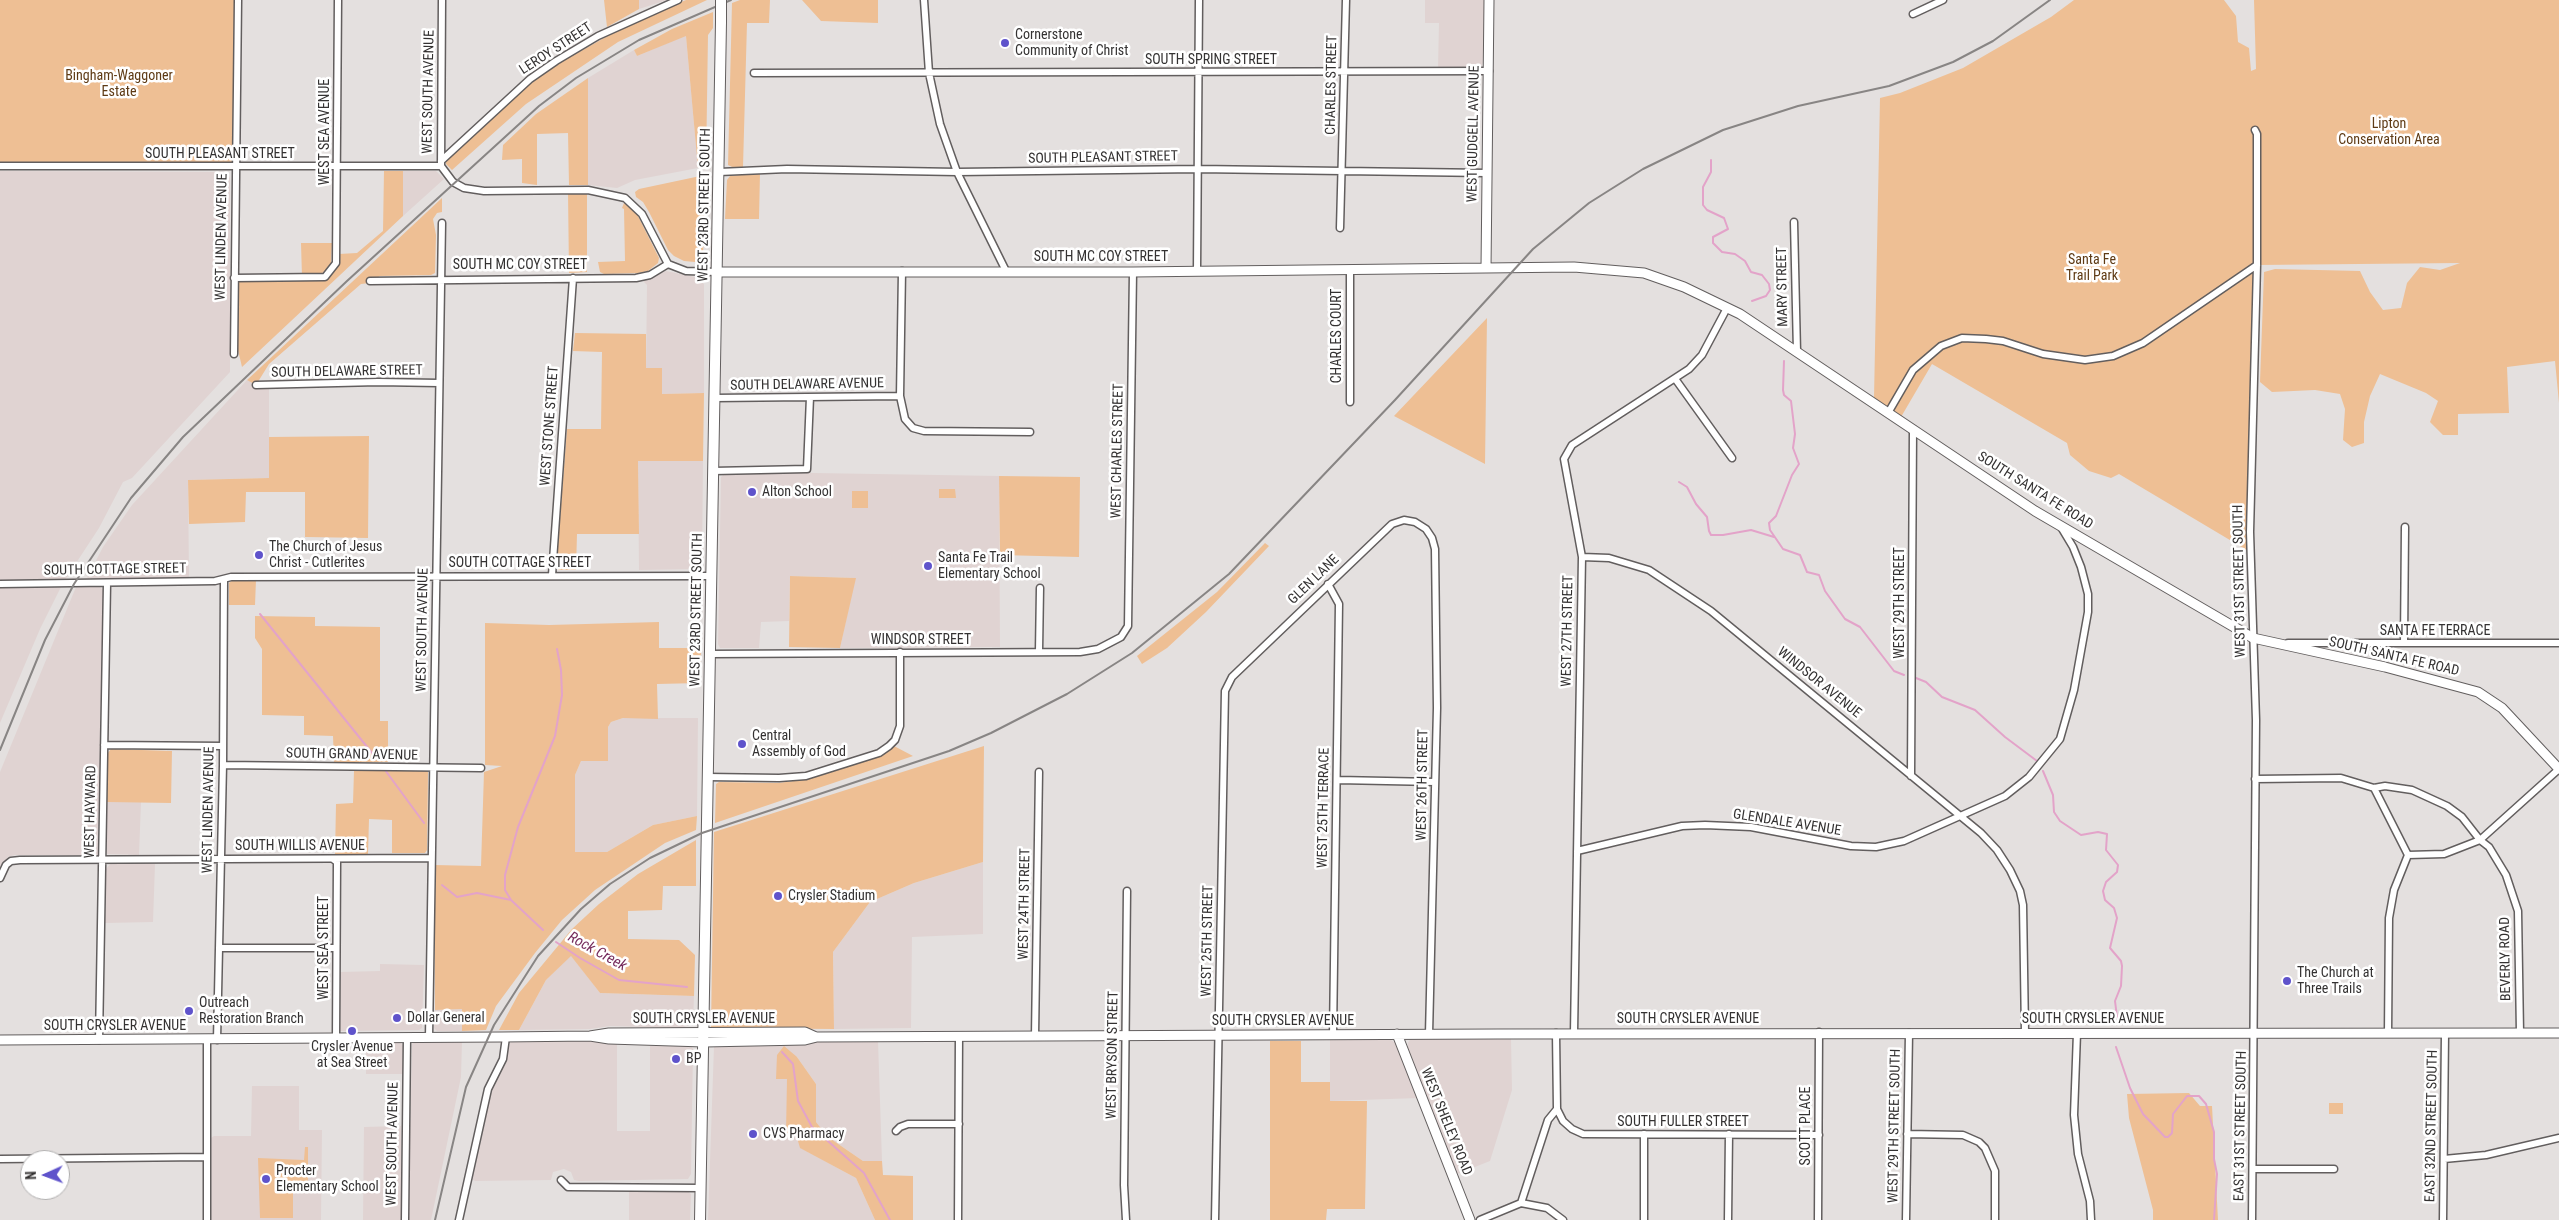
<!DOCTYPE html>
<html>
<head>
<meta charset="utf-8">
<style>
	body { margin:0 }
	#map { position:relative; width:2559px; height:1220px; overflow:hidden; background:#e4e0df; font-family:"Roboto Condensed",sans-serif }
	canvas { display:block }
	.north { position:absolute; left:20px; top:1150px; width:50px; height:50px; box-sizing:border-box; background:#fff; border:1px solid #aeadad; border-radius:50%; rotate:268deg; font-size:14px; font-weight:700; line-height:20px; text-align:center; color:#343232 }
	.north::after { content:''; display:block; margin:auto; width:18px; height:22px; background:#5f53cb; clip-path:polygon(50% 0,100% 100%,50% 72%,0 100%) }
</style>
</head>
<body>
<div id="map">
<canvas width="2559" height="1220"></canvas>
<div class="north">N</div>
</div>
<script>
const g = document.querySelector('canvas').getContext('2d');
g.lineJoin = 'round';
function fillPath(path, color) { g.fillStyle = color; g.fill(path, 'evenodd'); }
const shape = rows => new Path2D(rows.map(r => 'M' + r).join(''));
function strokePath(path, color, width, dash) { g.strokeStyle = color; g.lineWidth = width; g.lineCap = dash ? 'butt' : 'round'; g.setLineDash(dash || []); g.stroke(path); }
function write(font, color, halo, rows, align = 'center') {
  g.font = font + ' "Roboto Condensed",sans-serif'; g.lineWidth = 5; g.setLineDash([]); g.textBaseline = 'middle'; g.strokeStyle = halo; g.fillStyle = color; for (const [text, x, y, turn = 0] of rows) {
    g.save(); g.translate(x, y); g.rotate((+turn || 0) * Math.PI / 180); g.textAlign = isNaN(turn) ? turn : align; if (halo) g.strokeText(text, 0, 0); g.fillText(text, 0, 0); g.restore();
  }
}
const built = shape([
	[639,0,667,0,639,9],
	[1425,0,1486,0,1486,56,1481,67,1438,68,1439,23,1425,23],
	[686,35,698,168,635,180,617,188,588,185,588,78,634,50,637,56],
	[0,171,227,172,230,178,230,372,132,478,123,482,99,528,65,580,0,581],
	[403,171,436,171,444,179,403,216],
	[666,271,695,277,704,284,704,393,662,394,646,368,647,285,643,281],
	[247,380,269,388,269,478,188,480,189,578,87,578,103,547,132,505],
	[638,461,703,461,702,564,698,569,639,570],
	[752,472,999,476,1000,647,840,648,855,578,790,576,789,621,761,622,759,648,720,648,718,644,721,477,724,474],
	[0,587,61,587,40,629,0,723],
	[76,587,100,587,103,590,98,855,15,855,8,857,0,869,0,772],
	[623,718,698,718,697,816,653,825,607,852,575,852,575,775,581,761,608,760,608,727,611,722],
	[107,802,141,802,139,855,107,854],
	[983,862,983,934,912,937,911,1028,834,1029,833,952,870,902,914,883],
	[111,863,155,864,153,922,105,923,106,869],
	[571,955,600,993,694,996,693,1023,682,1028,610,1026,590,1029,519,1030,546,980],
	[380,964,424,965,422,1028,419,1030,339,1031,340,972,380,971],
	[462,1009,462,1031,437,1031,434,1028,435,1010],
	[1411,1038,1511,1039,1512,1090,1490,1161,1457,1174,1408,1051,1408,1043],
	[1389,1039,1396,1043,1419,1098,1330,1101,1330,1040],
	[599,1040,617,1041,617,1131,650,1131,650,1043,690,1044,693,1049,691,1174,688,1179,579,1181,574,1180,571,1172,564,1169,553,1172,551,1180,475,1181,472,1179,493,1085,502,1066,510,1043,513,1041],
	[416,1041,462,1041,461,1077,431,1220,408,1220,412,1044],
	[878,1041,882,1161,863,1161,828,1137,816,1122,816,1084,797,1057,776,1078,787,1079,801,1148,856,1178,875,1220,708,1220,714,1046,717,1043],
	[366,1043,401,1043,403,1046,403,1074,366,1074],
	[252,1086,299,1086,299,1130,322,1130,321,1220,210,1220,211,1138,214,1136,251,1136],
	[401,1126,401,1220,363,1220,364,1127],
	[629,1191,687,1191,691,1194,690,1220,629,1220]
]);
const green = shape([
	[0,0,238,0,236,167,0,166],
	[604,0,639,0,639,9,607,27],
	[686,0,707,0,618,42,526,104,452,170,446,164,446,159,529,85,554,66,631,23],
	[740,0,770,0,769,23,747,23,743,167,732,167,728,165,732,3],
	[802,0,878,0,878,23,821,21],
	[2074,0,2224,0,2236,16,2238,42,2249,48,2251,71,2256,69,2254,0,2559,0,2559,403,2555,361,2507,367,2509,413,2458,414,2458,435,2443,435,2430,422,2438,401,2426,393,2380,374,2370,396,2364,422,2364,443,2352,447,2343,440,2345,409,2340,394,2315,390,2272,392,2260,382,2264,272,2275,269,2360,271,2370,292,2383,310,2401,308,2407,283,2420,267,2440,270,2460,263,2257,265,2250,552,2119,474,2111,478,2089,471,2070,455,2067,443,1932,364,1901,417,1874,398,1880,98,1900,93,1963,68,2051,17],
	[713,12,713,28,708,35,706,166,698,168,686,36,637,56,634,50,672,29],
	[588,78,588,185,569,185,568,133,537,134,537,185,522,183,522,159,502,160,503,145,536,114],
	[384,171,403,171,403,216,242,367,238,350,238,280,325,281,339,265,339,254,357,253,383,231],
	[760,173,759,219,725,219,727,180,730,176],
	[705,175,703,259,695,262,684,261,674,256,668,250,649,212,643,202,636,197,635,192,639,189],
	[568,192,587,194,587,272,569,273],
	[442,198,442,212,437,213,433,219,436,235,435,273,431,275,380,276,370,283,361,284,269,364,256,385,247,380],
	[624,203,637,214,659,258,658,263,648,271,638,273,604,274,600,272,598,262,625,261,624,209,622,208],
	[301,243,332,243,331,263,327,269,321,274,302,277],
	[1487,318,1485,464,1394,416],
	[575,333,646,334,646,368,662,368,662,394,704,393,703,461,638,461,639,534,577,534,576,570,559,570,556,568,567,429,601,429,602,352,573,351],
	[369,436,368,538,305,537,305,492,246,492,245,522,189,524,188,480,269,478,269,437],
	[999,476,1080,477,1079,557,1000,555],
	[939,489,955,489,956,498,939,498],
	[852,491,868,491,868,508,852,508],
	[1265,543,1269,546,1206,612,1167,648,1142,664,1137,656,1217,592],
	[790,576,856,578,840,648,789,647],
	[232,580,256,580,255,605,229,605,229,583],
	[255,616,315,617,315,626,380,627,380,721,388,721,388,762,334,762,333,736,304,735,304,716,262,715,262,649,255,638],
	[659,622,659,648,701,648,700,683,657,684,658,719,623,718,611,722,608,727,608,761,581,761,575,775,575,852,607,852,653,825,697,816,696,830,665,843,595,890,562,920,535,953,496,1006,486,1030,462,1031,462,1009,435,1010,434,865,481,866,484,772,502,766,485,765,485,623,549,625],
	[894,746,913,756,715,823,716,784,719,782,778,783,802,780,866,761,883,755],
	[984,746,983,862,914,883,870,902,833,952,834,1029,711,1028,714,832],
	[111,749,172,751,171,803,107,802,107,754],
	[425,770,428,772,427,850,425,853,392,853,392,820,369,819,368,854,335,855,336,804,353,803,354,771],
	[696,840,696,886,663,886,662,910,628,911,628,939,679,940,695,955,694,996,600,993,571,956,546,980,519,1030,499,1030,519,993,572,929,599,904,638,874],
	[1270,1041,1301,1041,1301,1082,1330,1082,1330,1101,1367,1101,1365,1209,1327,1209,1326,1220,1270,1220],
	[784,1046,797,1057,816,1084,816,1122,828,1137,863,1161,882,1161,883,1175,913,1176,913,1220,875,1220,856,1178,800,1148,796,1134,786,1133,787,1079,776,1079,777,1055],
	[2189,1093,2200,1106,2212,1106,2218,1220,2153,1220,2153,1210,2129,1118,2127,1094],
	[2329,1103,2343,1103,2343,1114,2329,1114],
	[305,1147,308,1147,308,1181,293,1181,293,1218,260,1218,258,1158,304,1160]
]);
const stream = shape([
	[1711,160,1711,172,1703,187,1703,205,1707,210,1724,218,1728,229,1713,237,1713,243,1722,252,1735,254,1745,261,1751,272,1762,275,1769,284,1770,290,1766,296,1752,301],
	[1784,361,1783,390,1784,395,1791,401,1795,434,1793,448,1799,464,1792,475,1776,516,1769,523,1770,530,1783,549,1800,555,1807,572,1819,575,1825,591,1845,619,1860,627,1894,671,1904,675],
	[1679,482,1687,487,1696,504,1707,517,1709,531,1711,535,1723,535,1751,530,1774,537],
	[260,614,372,753],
	[1916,678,1926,682,1942,697,1975,710,2005,737,2037,761],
	[385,770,424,823],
	[2043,771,2053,795,2054,812,2060,821,2081,835,2098,832,2107,834,2106,850,2118,865,2117,872,2106,882,2103,891,2105,900,2114,908,2117,918,2110,948,2121,961,2122,966,2121,986,2115,1001,2117,1017],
	[442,885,457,897,477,893,511,900],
	[543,930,511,900,505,890,505,875,518,827,555,736,562,695,561,670,557,649],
	[556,942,580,958,619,980,687,987],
	[2116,1047,2130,1088,2143,1114,2165,1137,2168,1137,2172,1133,2173,1114,2187,1096,2199,1096,2206,1104,2214,1132,2214,1159,2217,1174,2214,1220],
	[782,1052,793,1064,798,1101,812,1127,864,1173,890,1220]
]);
const street = shape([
	[442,0,441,166,453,182,464,188,484,191,588,190,625,198,642,214,668,264,686,271,717,272],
	[924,0,929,73,940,124,957,172,1006,271],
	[1913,14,1943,0],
	[754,73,1489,71],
	[441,161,530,79,556,61,598,36,678,0],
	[0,166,441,166],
	[719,172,787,169,957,172,1198,169,1487,173],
	[1794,222,1797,352],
	[1340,228,1346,0],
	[1197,270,1199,0],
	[1350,270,1350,402],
	[902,271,900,396,905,419,913,428,924,431,1030,432],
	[234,278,325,277,336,263,338,0],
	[370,281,636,278,650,275,668,264],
	[234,354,238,0],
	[1676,380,1732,458],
	[256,385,378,382,439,383],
	[714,398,900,396],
	[1888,413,1913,370,1941,346,1962,338,1986,339,2003,341,2043,354,2085,360,2113,356,2143,343,2257,265],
	[713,471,807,469,810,397],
	[1582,557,1609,558,1649,570,1711,611,1981,833,1997,850,2010,870,2020,891,2023,905,2025,1033],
	[552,575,573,278],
	[0,584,215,581,231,577,711,576],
	[1328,584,1339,604,1333,1035],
	[2288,643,2559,643],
	[2404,643,2405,527],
	[1039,651,1040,588],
	[709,654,1080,652,1098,649,1121,637,1128,626,1133,272],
	[104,745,223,746],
	[223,765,481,768],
	[1911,776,1913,429],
	[707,777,779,778,806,776,879,753,889,746,895,740,900,726,900,652],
	[2255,779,2341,778,2374,788,2385,786,2412,790,2447,806,2462,817,2480,840,2489,847,2506,875,2518,911,2520,1033],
	[1338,780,1435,782],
	[2374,788,2408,855,2394,890,2389,918,2388,1033],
	[1577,851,1682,826,1705,825,1751,827,1851,846,1876,847,1904,841,2005,796,2029,777,2060,739,2074,690,2088,612,2088,594,2081,567,2073,547,2061,527],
	[2408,855,2444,854,2480,840,2559,769],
	[333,859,337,862,336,1038],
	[0,878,6,865,11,861,20,860,431,858],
	[219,948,336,948],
	[1574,1033,1582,557,1564,459,1572,445,1689,369,1702,355,1727,308],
	[2077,1033,2074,1115,2078,1154,2090,1201,2091,1220],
	[1035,1036,1039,772],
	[429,1037,442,223],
	[99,1040,107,584],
	[217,1040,223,765,224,580],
	[1557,1109,1563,1121,1572,1129,1583,1134,1819,1135],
	[896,1131,900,1127,908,1124,959,1124],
	[1907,1134,1963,1135,1979,1142,1985,1148,1995,1171,1995,1220],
	[0,1159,206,1157],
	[2444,1159,2486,1155,2559,1138],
	[2253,1169,2334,1169],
	[561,1180,568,1187,701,1188],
	[1521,1203,1548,1120,1557,1109,1556,1033],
	[207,1220,207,1040],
	[405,1220,407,1038],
	[459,1220,488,1089,503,1059,506,1037],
	[958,1220,959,1036],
	[1126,1220,1124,1185,1127,891],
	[1215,1220,1225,691,1232,677,1392,524,1404,520,1415,522,1426,529,1432,538,1435,549,1437,708,1429,1034],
	[1480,1220,1521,1203,1547,1208,1563,1220],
	[1644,1220,1644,1134],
	[1728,1220,1729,1134],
	[1818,1220,1819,1032],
	[1906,1220,1909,1033],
	[2252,1220,2256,720,2250,532,2257,265,2257,134,2255,130],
	[2443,1220,2445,1033]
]);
const secondary = shape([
	[1486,268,1489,0],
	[717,272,1133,272,1574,267,1644,273,1684,287,1740,314,2035,511,2253,638,2385,667,2478,692,2502,708,2559,769],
	[1397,1034,1470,1220],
	[590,1036,609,1039,704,1042,805,1040,817,1037,1497,1034,2559,1033],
	[0,1040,502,1037,590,1036,609,1033,805,1032,816,1037]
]);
const primary = shape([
	[700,1220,721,22]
]);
const rail = shape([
	[0,750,45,640,74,584,131,498,183,437,347,281,539,106,576,78,639,40,731,0],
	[435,1220,466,1087,494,1025,538,956,581,909,610,884,650,858,702,833,949,751,991,733,1067,694,1132,653,1229,574,1395,400,1533,249,1589,203,1643,169,1723,130,1798,106,1889,86,1953,62,1993,41,2050,0]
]);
const primaryBridge = shape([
	[721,22,721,0]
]);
const markers = [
	[1005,43,5,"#5f53cb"],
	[752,492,5,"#5f53cb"],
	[259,555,5,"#5f53cb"],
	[928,566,5,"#5f53cb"],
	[742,744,5,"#5f53cb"],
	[778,896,5,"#5f53cb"],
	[2287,981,5,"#5f53cb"],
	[189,1011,5,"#5f53cb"],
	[397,1018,5,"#5f53cb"],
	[352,1031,5,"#5f53cb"],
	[676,1059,5,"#5f53cb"],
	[753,1134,5,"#5f53cb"],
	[266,1179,5,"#5f53cb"]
];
const poiNames = [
	["Cornerstone",1015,35],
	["Community of Christ",1015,51],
	["Alton School",762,492],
	["The Church of Jesus",269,547],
	["Christ - Cutlerites",269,563],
	["Santa Fe Trail",938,558],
	["Elementary School",938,574],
	["Central",752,736],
	["Assembly of God",752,752],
	["Crysler Stadium",788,896],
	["The Church at",2297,973],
	["Three Trails",2297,989],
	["Outreach",199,1003],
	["Restoration Branch",199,1019],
	["Dollar General",407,1018],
	["Crysler Avenue",352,1047,"center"],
	["at Sea Street",352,1063,"center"],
	["BP",686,1059],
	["CVS Pharmacy",763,1134],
	["Procter",276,1171],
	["Elementary School",276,1187]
];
const streetNames = [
	["LEROY STREET",556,49,-33],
	["SOUTH SPRING STREET",1211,60],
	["CHARLES STREET",1332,85,-89],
	["WEST SOUTH AVENUE",429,92,-89],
	["WEST SEA AVENUE",325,132,-90],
	["WEST GUDGELL AVENUE",1474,134,-89],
	["SOUTH PLEASANT STREET",220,154],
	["SOUTH PLEASANT STREET",1103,158,-1],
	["WEST 23RD STREET SOUTH",705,205,-89],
	["WEST LINDEN AVENUE",222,237,-89],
	["SOUTH MC COY STREET",1101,257],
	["SOUTH MC COY STREET",520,265],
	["MARY STREET",1783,287,-91],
	["CHARLES COURT",1337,336,-90],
	["SOUTH DELAWARE STREET",347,372,-1],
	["SOUTH DELAWARE AVENUE",807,385,-1],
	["WEST STONE STREET",550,426,-86],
	["WEST CHARLES STREET",1118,451,-89],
	["SOUTH SANTA FE ROAD",2035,491,32],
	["SOUTH COTTAGE STREET",520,563],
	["SOUTH COTTAGE STREET",115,570,-1],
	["GLEN LANE",1314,580,-44],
	["WEST 31ST STREET SOUTH",2240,581,-91],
	["WEST 29TH STREET",1900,603,-90],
	["WEST 23RD STREET SOUTH",697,610,-89],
	["WEST SOUTH AVENUE",423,630,-89],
	["WEST 27TH STREET",1568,631,-89],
	["SANTA FE TERRACE",2435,631],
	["WINDSOR STREET",921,640],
	["SOUTH SANTA FE ROAD",2394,657,13],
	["WINDSOR AVENUE",1819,683,39],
	["SOUTH GRAND AVENUE",352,755,1],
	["WEST 26TH STREET",1423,785,-89],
	["WEST 25TH TERRACE",1324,808,-89],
	["WEST LINDEN AVENUE",209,810,-89],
	["WEST HAYWARD",91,812,-89],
	["GLENDALE AVENUE",1787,823,9],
	["SOUTH WILLIS AVENUE",300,846],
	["WEST 24TH STREET",1025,904,-89],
	["WEST 25TH STREET",1208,941,-89],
	["WEST SEA STREET",324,948,-90],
	["BEVERLY ROAD",2506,959,-91],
	["SOUTH CRYSLER AVENUE",704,1019],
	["SOUTH CRYSLER AVENUE",1688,1019],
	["SOUTH CRYSLER AVENUE",2093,1019],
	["SOUTH CRYSLER AVENUE",1283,1021],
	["SOUTH CRYSLER AVENUE",115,1026],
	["WEST BRYSON STREET",1113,1055,-89],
	["WEST SHELEY ROAD",1446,1122,68],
	["SOUTH FULLER STREET",1683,1122],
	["SCOTT PLACE",1806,1126,-90],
	["WEST 29TH STREET SOUTH",1895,1126,-89],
	["EAST 31ST STREET SOUTH",2241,1126,-89],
	["EAST 32ND STREET SOUTH",2432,1126,-89],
	["WEST SOUTH AVENUE",393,1144,-89]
];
const parkNames = [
	["Bingham-Waggoner",119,76],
	["Estate",119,92],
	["Lipton",2389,124],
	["Conservation Area",2389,140],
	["Santa Fe",2092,260],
	["Trail Park",2092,276]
];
const waterNames = [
	["Rock Creek",597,952,29]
];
fillPath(built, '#e0d3d2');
fillPath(green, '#eebf94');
strokePath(stream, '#e3a3c9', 2);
strokePath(street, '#625e5e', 9);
strokePath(secondary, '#625e5e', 11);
strokePath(primary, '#625e5e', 12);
strokePath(street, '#fff', 6);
strokePath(secondary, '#fff', 9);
strokePath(primary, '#fff', 10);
strokePath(rail, '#888584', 2);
strokePath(primaryBridge, '#625e5e', 12, []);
strokePath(primaryBridge, '#fff', 10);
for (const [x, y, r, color] of markers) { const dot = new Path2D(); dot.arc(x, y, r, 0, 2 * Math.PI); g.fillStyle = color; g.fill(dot); strokePath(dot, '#fff', 2); }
write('14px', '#343232', '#fff', poiNames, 'left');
write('14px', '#343232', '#fff', streetNames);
write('14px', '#5e3a14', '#fff', parkNames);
write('italic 15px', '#752b5c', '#fff', waterNames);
</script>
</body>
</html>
